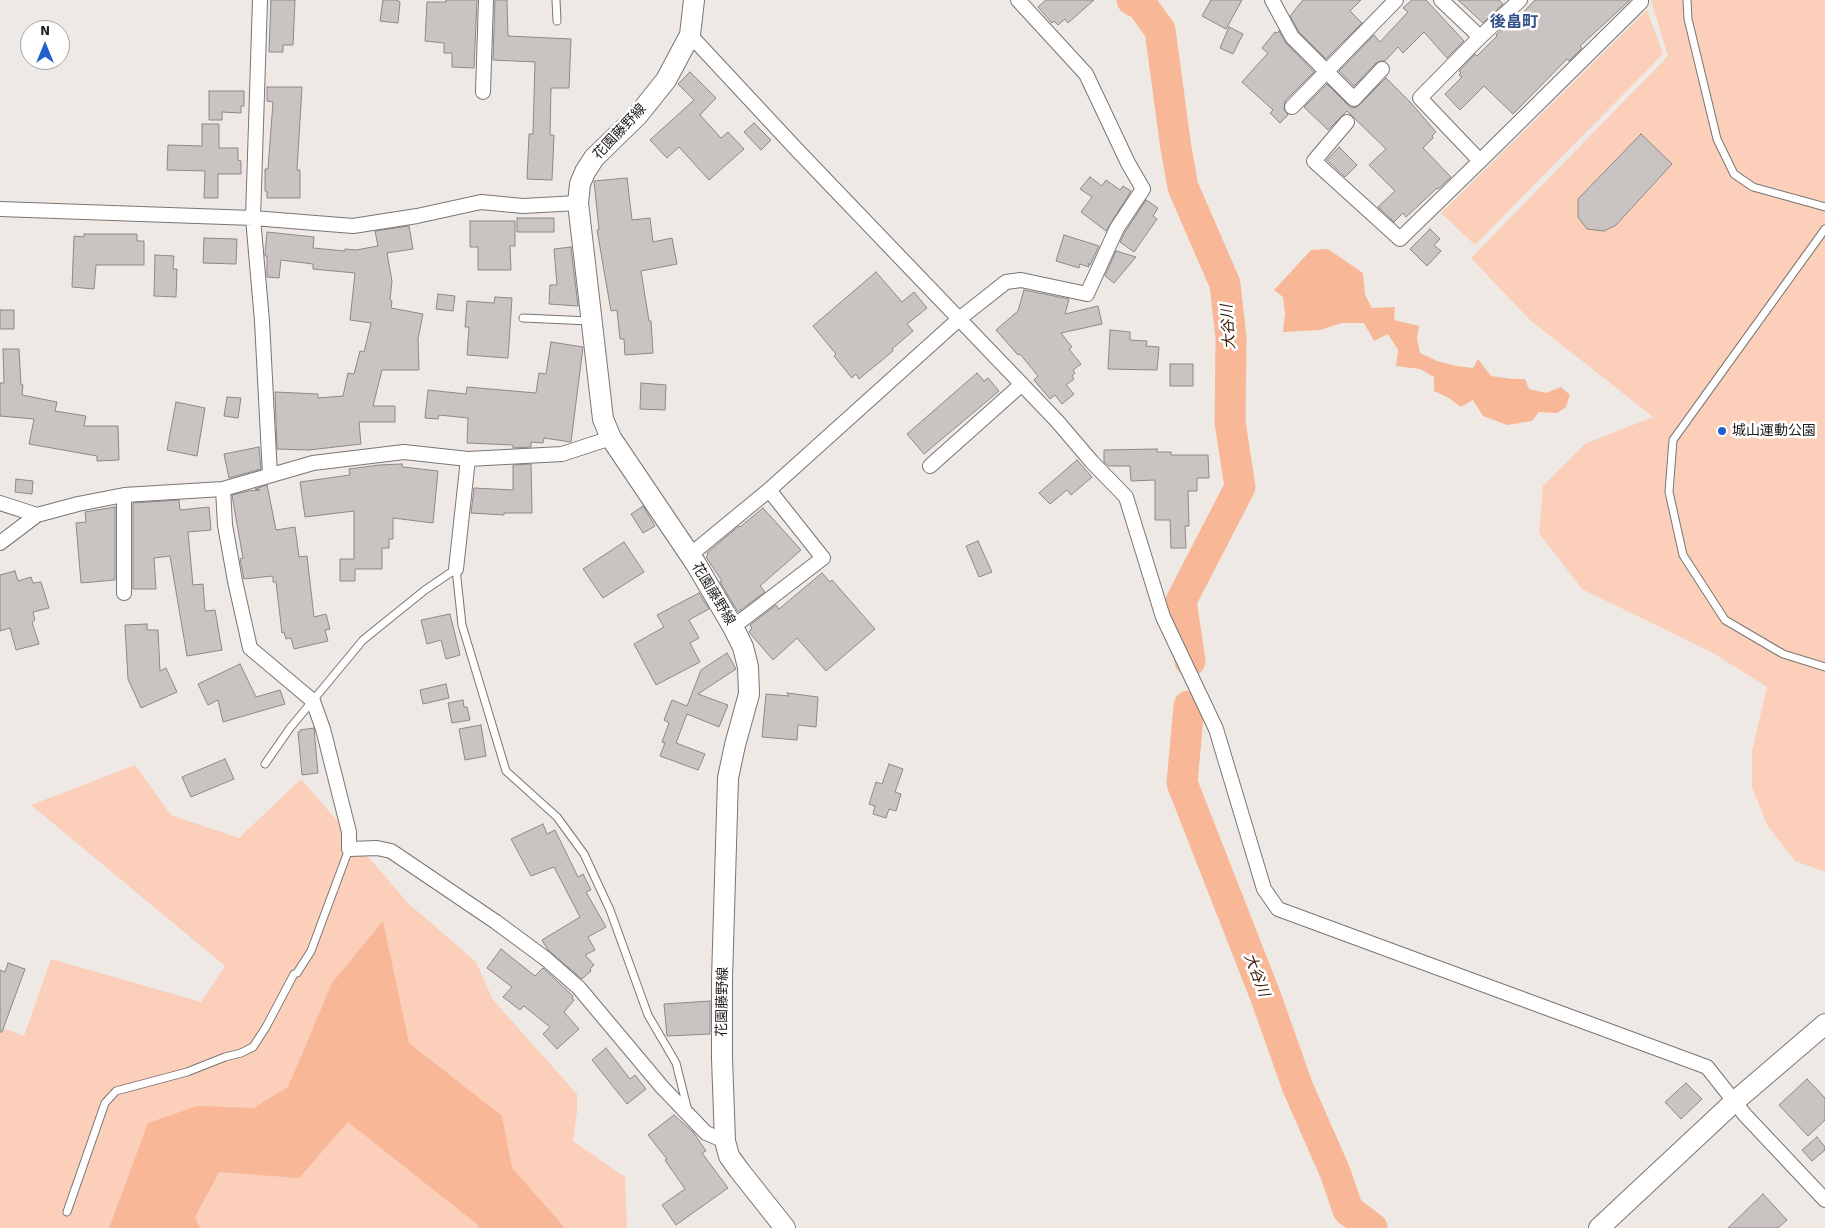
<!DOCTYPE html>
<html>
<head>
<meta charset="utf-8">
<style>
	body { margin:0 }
	#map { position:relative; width:1825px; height:1228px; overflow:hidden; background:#efe9e6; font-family:Signika,sans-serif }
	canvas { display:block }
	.north { position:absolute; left:20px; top:20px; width:50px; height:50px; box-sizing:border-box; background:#fff; border:1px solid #a5a4a4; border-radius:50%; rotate:0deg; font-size:14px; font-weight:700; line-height:20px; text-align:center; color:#1e1c1b }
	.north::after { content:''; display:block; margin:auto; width:18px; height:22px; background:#2460cd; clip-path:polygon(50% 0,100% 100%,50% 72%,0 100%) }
</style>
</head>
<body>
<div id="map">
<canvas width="1825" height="1228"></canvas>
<div class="north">N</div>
</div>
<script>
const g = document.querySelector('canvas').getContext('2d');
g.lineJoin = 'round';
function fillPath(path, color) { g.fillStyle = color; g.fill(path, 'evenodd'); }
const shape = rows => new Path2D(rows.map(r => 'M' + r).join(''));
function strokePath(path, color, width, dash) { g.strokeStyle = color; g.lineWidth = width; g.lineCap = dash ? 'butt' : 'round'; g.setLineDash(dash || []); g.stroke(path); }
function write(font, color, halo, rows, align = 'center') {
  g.font = font + ' Signika,"Noto Sans JP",sans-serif'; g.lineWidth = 5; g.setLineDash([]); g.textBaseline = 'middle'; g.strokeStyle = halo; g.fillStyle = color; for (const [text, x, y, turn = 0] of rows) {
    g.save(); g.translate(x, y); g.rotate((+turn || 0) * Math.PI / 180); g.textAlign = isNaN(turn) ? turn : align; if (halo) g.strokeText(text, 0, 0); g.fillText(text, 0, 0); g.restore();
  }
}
const green = shape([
	[1651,0,1825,0,1825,872,1795,861,1767,825,1752,787,1752,751,1767,687,1713,653,1582,589,1539,533,1543,486,1585,444,1653,417,1529,319,1471,258,1668,56],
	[1647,10,1663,54,1475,245,1441,213],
	[135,765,171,815,239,838,301,779,408,903,476,962,493,1000,577,1094,577,1112,573,1141,625,1177,627,1228,0,1228,0,1027,24,1036,51,959,201,1002,225,966,31,805]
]);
const water = shape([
	[1328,249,1363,273,1365,295,1372,308,1395,307,1394,320,1419,326,1417,339,1420,353,1437,361,1457,366,1473,368,1478,359,1491,376,1512,379,1525,379,1529,389,1546,393,1561,387,1570,395,1566,407,1557,413,1539,412,1532,421,1507,425,1483,416,1473,400,1461,407,1449,398,1434,391,1434,377,1420,369,1396,366,1398,350,1388,334,1374,341,1364,323,1342,323,1320,330,1283,332,1285,313,1283,297,1274,290,1311,250],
	[383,921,409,1043,502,1116,512,1168,565,1228,478,1228,478,1225,348,1122,299,1178,219,1172,195,1217,200,1228,109,1228,148,1123,197,1106,254,1108,288,1087,332,983]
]);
const river = shape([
	[1132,0,1141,4,1160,30,1176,148,1183,187,1225,284,1231,338,1230,422,1240,487,1181,601,1190,661],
	[1189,706,1182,783,1265,995,1298,1088,1335,1172,1348,1210,1372,1228]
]);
const building = shape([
	[271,0,295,0,293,45,283,45,283,52,269,52,271,0],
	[383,0,397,0,400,2,398,23,380,21,383,0],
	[446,0,477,0,474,68,452,67,452,53,444,53,444,43,425,41,427,2,446,2,446,0],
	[495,0,507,0,508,36,571,39,569,88,551,88,550,135,554,135,552,180,527,179,529,134,533,134,535,62,493,60,495,0],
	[1046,0,1094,0,1068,23,1065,19,1058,25,1054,21,1052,23,1038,7,1046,0],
	[1211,0,1242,0,1226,29,1202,16,1211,0],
	[1303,0,1361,0,1350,11,1362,23,1326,59,1299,32,1290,16,1303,0],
	[1412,0,1426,0,1464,41,1447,58,1424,32,1403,53,1398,47,1385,61,1380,61,1376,63,1354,86,1339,71,1374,35,1380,42,1408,12,1403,8,1412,0],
	[1458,0,1499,0,1503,4,1483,23,1458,0],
	[1535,0,1630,0,1580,46,1582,48,1569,61,1567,59,1513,114,1484,86,1460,110,1445,94,1462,77,1459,75,1461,73,1459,71,1475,54,1477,56,1497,36,1496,35,1516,16,1518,18,1535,0],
	[1229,27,1243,34,1233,54,1220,48,1229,27],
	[1279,31,1286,43,1314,72,1285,101,1284,109,1288,115,1280,123,1270,113,1273,110,1242,82,1268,53,1262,48,1275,32,1277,33,1279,31],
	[690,72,716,98,700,115,721,138,728,132,744,149,709,180,679,147,667,158,650,140,694,100,678,84,690,72],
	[1386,78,1411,103,1436,132,1432,136,1433,138,1423,148,1451,177,1438,189,1437,188,1406,217,1403,213,1394,222,1378,207,1395,191,1369,165,1386,149,1347,111,1328,130,1304,107,1327,84,1348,105,1352,108,1357,107,1386,78],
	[267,87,302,87,297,170,300,170,300,198,267,198,267,191,265,191,265,169,268,169,273,102,267,101,267,87],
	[209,91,244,91,244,106,241,106,241,113,222,112,222,120,209,120,209,91],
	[754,123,771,140,761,150,744,132,754,123],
	[202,124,219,124,219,148,238,148,238,160,241,161,241,174,218,174,218,198,204,198,205,171,167,170,168,145,202,146,202,124],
	[1641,134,1672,164,1616,225,1604,231,1587,229,1578,217,1578,199,1641,134],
	[1339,147,1357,165,1345,177,1327,160,1339,147],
	[1090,177,1102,186,1106,180,1120,190,1123,186,1131,191,1106,231,1081,212,1092,197,1080,189,1090,177],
	[627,178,632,220,650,218,653,242,672,238,677,264,641,271,649,321,651,321,653,353,625,355,624,339,620,339,617,310,611,311,597,230,599,230,594,181,627,178],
	[1146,200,1158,208,1153,216,1157,219,1134,252,1120,242,1125,232,1146,200],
	[517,218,554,218,554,232,517,232,517,218],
	[470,221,515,221,515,246,510,246,511,270,478,270,478,247,470,247,470,221],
	[409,226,413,249,387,253,392,281,390,300,392,301,391,308,423,314,418,339,419,370,382,370,373,406,395,406,395,422,359,422,361,444,309,450,277,449,275,392,318,394,318,398,343,396,348,373,354,374,360,351,364,352,371,323,350,320,355,273,313,269,313,264,281,260,279,278,267,277,267,256,265,256,265,253,267,232,314,237,313,248,345,251,345,249,356,250,378,246,375,231,409,226],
	[1430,229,1440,239,1434,245,1441,251,1427,266,1410,249,1430,229],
	[84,234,137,234,137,241,144,241,144,265,96,265,94,289,72,287,74,236,84,237,84,234],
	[1064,235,1099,246,1090,265,1088,263,1089,267,1080,264,1079,268,1056,261,1064,235],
	[204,238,237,239,236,264,203,263,204,238],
	[571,247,578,306,549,304,550,285,557,285,554,249,571,247],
	[1116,251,1136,257,1114,283,1105,276,1116,251],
	[155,255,174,256,173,269,177,269,176,297,154,296,155,255],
	[876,272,902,302,914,292,927,308,907,324,913,331,892,349,893,351,859,379,856,374,852,378,834,356,836,354,813,326,876,272],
	[1024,290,1069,299,1065,314,1098,306,1102,324,1061,333,1072,347,1069,349,1081,364,1073,370,1075,373,1072,376,1074,379,1066,385,1074,394,1062,404,1055,395,1050,399,1034,380,1038,376,1020,354,1018,355,996,330,1018,311,1024,290],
	[438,294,455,296,453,311,436,309,438,294],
	[495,297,512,298,508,358,467,355,469,327,465,327,467,301,494,303,495,297],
	[0,310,14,310,14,329,0,329,0,310],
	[1110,330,1130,332,1130,340,1147,341,1146,346,1159,347,1157,370,1108,369,1110,330],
	[551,342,583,347,571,442,544,438,543,443,531,442,531,447,513,448,513,445,467,443,468,418,439,415,438,419,425,418,428,390,466,394,467,387,536,393,539,373,546,374,551,342],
	[3,349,19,349,21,385,23,385,22,395,57,402,55,411,86,416,84,426,118,426,119,460,97,461,97,456,29,444,34,419,0,416,0,383,4,383,3,349],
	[1170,364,1193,364,1193,386,1170,386,1170,364],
	[977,373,984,381,988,378,999,391,924,454,907,434,977,373],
	[641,383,666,385,665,410,640,409,641,383],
	[227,397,241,398,238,418,224,416,227,397],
	[176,402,205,408,197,456,167,450,176,402],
	[259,447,261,469,229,478,224,454,259,447],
	[1157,449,1157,452,1171,452,1171,455,1208,455,1209,478,1197,478,1197,491,1188,491,1189,526,1185,526,1186,548,1171,548,1170,520,1155,520,1155,480,1131,481,1130,466,1109,466,1104,462,1104,450,1157,449],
	[1077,460,1092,477,1071,495,1067,490,1050,504,1039,493,1077,460],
	[402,464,403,467,438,471,433,523,393,518,393,539,389,539,389,548,382,548,382,569,355,569,355,581,340,581,340,559,354,559,354,511,305,517,300,482,350,475,349,469,379,465,402,464],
	[531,464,532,513,504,513,504,515,471,513,474,488,513,490,513,465,531,464],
	[16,479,33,481,32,494,15,492,16,479],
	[267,485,276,530,295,527,299,557,307,556,314,617,326,614,330,629,325,630,328,641,294,649,291,638,286,639,284,632,282,633,276,582,273,582,273,576,244,579,240,559,243,558,232,495,248,491,260,490,255,489,267,485],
	[179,500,180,510,209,507,211,530,188,532,193,585,203,584,205,611,215,610,222,650,187,656,170,556,154,558,156,589,133,589,133,503,179,500],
	[643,506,655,526,643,533,631,514,643,506],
	[115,507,115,580,81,583,76,523,86,522,85,512,115,507],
	[763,508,801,550,760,586,765,592,738,612,720,582,722,581,706,557,708,555,707,553,739,526,740,527,763,508],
	[978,541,992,572,979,577,966,546,978,541],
	[624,542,644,572,603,598,583,569,624,542],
	[15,571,18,581,31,577,33,583,41,582,49,608,33,612,35,620,32,622,39,644,16,650,10,628,0,631,0,575,15,571],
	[822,573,830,582,832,580,875,629,826,671,797,638,773,660,749,632,752,628,750,625,776,605,779,609,822,573],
	[699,593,709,609,689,620,699,638,690,643,700,662,656,685,634,644,664,627,657,615,699,593],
	[450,614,460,655,446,659,441,640,427,644,421,620,450,614],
	[147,624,147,630,158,630,160,671,166,668,177,692,141,708,128,679,125,625,147,624],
	[727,653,736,669,698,694,728,705,719,727,687,714,676,743,705,754,698,770,660,756,665,743,662,742,669,723,664,720,672,700,687,706,701,670,727,653],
	[240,664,256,697,280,690,285,704,223,722,218,700,208,705,198,684,240,664],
	[446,684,449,698,423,704,420,690,446,684],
	[787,693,818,697,816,727,798,725,797,740,762,737,766,694,789,696,787,693],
	[463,700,464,707,467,707,470,720,452,723,448,703,463,700],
	[481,725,486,756,465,760,459,729,481,725],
	[314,728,318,773,302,775,298,732,300,732,300,730,314,728],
	[225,759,234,779,191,797,182,777,225,759],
	[889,764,903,769,895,792,901,794,896,811,889,809,886,818,873,814,875,806,869,804,876,782,882,784,889,764],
	[543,824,547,834,555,830,578,877,583,874,591,890,586,892,606,927,588,937,595,950,585,955,594,965,590,969,591,971,582,979,548,950,542,940,580,917,554,867,531,876,511,839,543,824],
	[501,949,535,976,543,968,573,996,572,998,574,1000,564,1012,579,1029,557,1049,543,1034,550,1027,524,1006,520,1010,503,997,512,987,487,968,501,949],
	[8,963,25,969,2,1032,0,1032,0,970,5,972,8,963],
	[710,1001,710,1034,667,1036,664,1004,710,1001],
	[606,1048,630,1079,635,1075,646,1089,627,1104,592,1060,606,1048],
	[1807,1079,1825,1098,1825,1120,1808,1136,1779,1105,1807,1079],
	[1686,1083,1702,1099,1681,1119,1665,1102,1686,1083],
	[674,1115,693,1132,706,1151,702,1153,728,1188,676,1225,662,1205,685,1189,665,1160,667,1159,648,1135,674,1115],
	[1817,1137,1825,1147,1825,1150,1812,1161,1802,1150,1817,1137],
	[1763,1194,1787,1220,1778,1228,1728,1228,1763,1194]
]);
const lane = shape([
	[556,0,557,21],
	[1687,0,1688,19,1717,139,1734,174,1753,187,1825,207],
	[1825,229,1673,440,1669,492,1683,555,1725,620,1783,654,1825,667],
	[523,318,590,321],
	[265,764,290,728,363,640,425,590,456,569,462,625,506,771,557,817,584,854,610,910,648,1015,676,1063,688,1111],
	[67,1212,105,1103,116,1091,187,1072,225,1057,241,1053,253,1047,266,1027,294,974,297,973,311,951,349,849]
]);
const street = shape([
	[260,0,253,218,262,321,270,475],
	[1272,0,1292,37,1354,99,1382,69],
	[1441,0,1480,37,1420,98,1480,161,1641,2,1641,0],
	[690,35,799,152,1057,421,1092,462,1126,497,1163,617,1216,729,1264,889,1278,909,1707,1067,1745,1115,1825,1200],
	[1480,37,1520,0],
	[483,92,486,0],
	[1292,107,1396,0],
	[1347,122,1314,161,1400,239,1480,161],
	[0,209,253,218,353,226,417,216,481,202,523,206,578,203],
	[930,466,1022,384],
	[223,489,225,525,235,581,250,648,313,701,323,729,349,832,349,849,377,848,391,851,496,922,546,959,579,988,662,1087,706,1133,725,1141],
	[124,495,124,593],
	[0,503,37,515],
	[0,543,37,515,78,504,124,495,223,489,313,463,404,452,468,459,562,454,611,438],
	[690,555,769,490,959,319,1006,282,1021,280,1087,294,1117,228,1143,189,1128,163,1086,74,1018,0],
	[456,569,468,459],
	[733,627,823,558,769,490]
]);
const secondary = shape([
	[694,0,690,35,666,80,638,115,594,158,585,172,580,184,578,203,603,419,611,438,696,564,733,627,743,647,748,667,749,694,735,745,728,778,722,979,722,1058,725,1141,729,1156,739,1170,785,1228],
	[1599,1228,1734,1102,1825,1024]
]);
const markers = [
	[1722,431,5,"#2460cd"]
];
const streetNames = [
	["花園藤野線",620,132,-47],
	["花園藤野線",713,594,59],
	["花園藤野線",723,1002,-89]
];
const poiNames = [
	["城山運動公園",1732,431]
];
const waterNames = [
	["大谷川",1229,327,-94],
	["大谷川",1256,975,69]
];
const quarterNames = [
	["後畠町",1514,23]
];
fillPath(green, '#fbcfb9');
fillPath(water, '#f8b897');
strokePath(river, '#f8b897', 31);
fillPath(building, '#c9c3c1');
strokePath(building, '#8d8886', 1);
strokePath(lane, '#7a7572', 9);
strokePath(street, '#7a7572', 16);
strokePath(secondary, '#7a7572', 22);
strokePath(lane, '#fff', 7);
strokePath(street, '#fff', 14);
strokePath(secondary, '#fff', 20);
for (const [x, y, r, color] of markers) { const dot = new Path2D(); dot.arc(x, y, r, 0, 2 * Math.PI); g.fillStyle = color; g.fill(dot); strokePath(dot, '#fff', 2); }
write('14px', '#1e1c1b', '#fff', streetNames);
write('14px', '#1e1c1b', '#fff', poiNames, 'left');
write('italic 15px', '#3f200e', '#fff', waterNames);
write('bold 16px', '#325189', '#fff', quarterNames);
</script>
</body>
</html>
